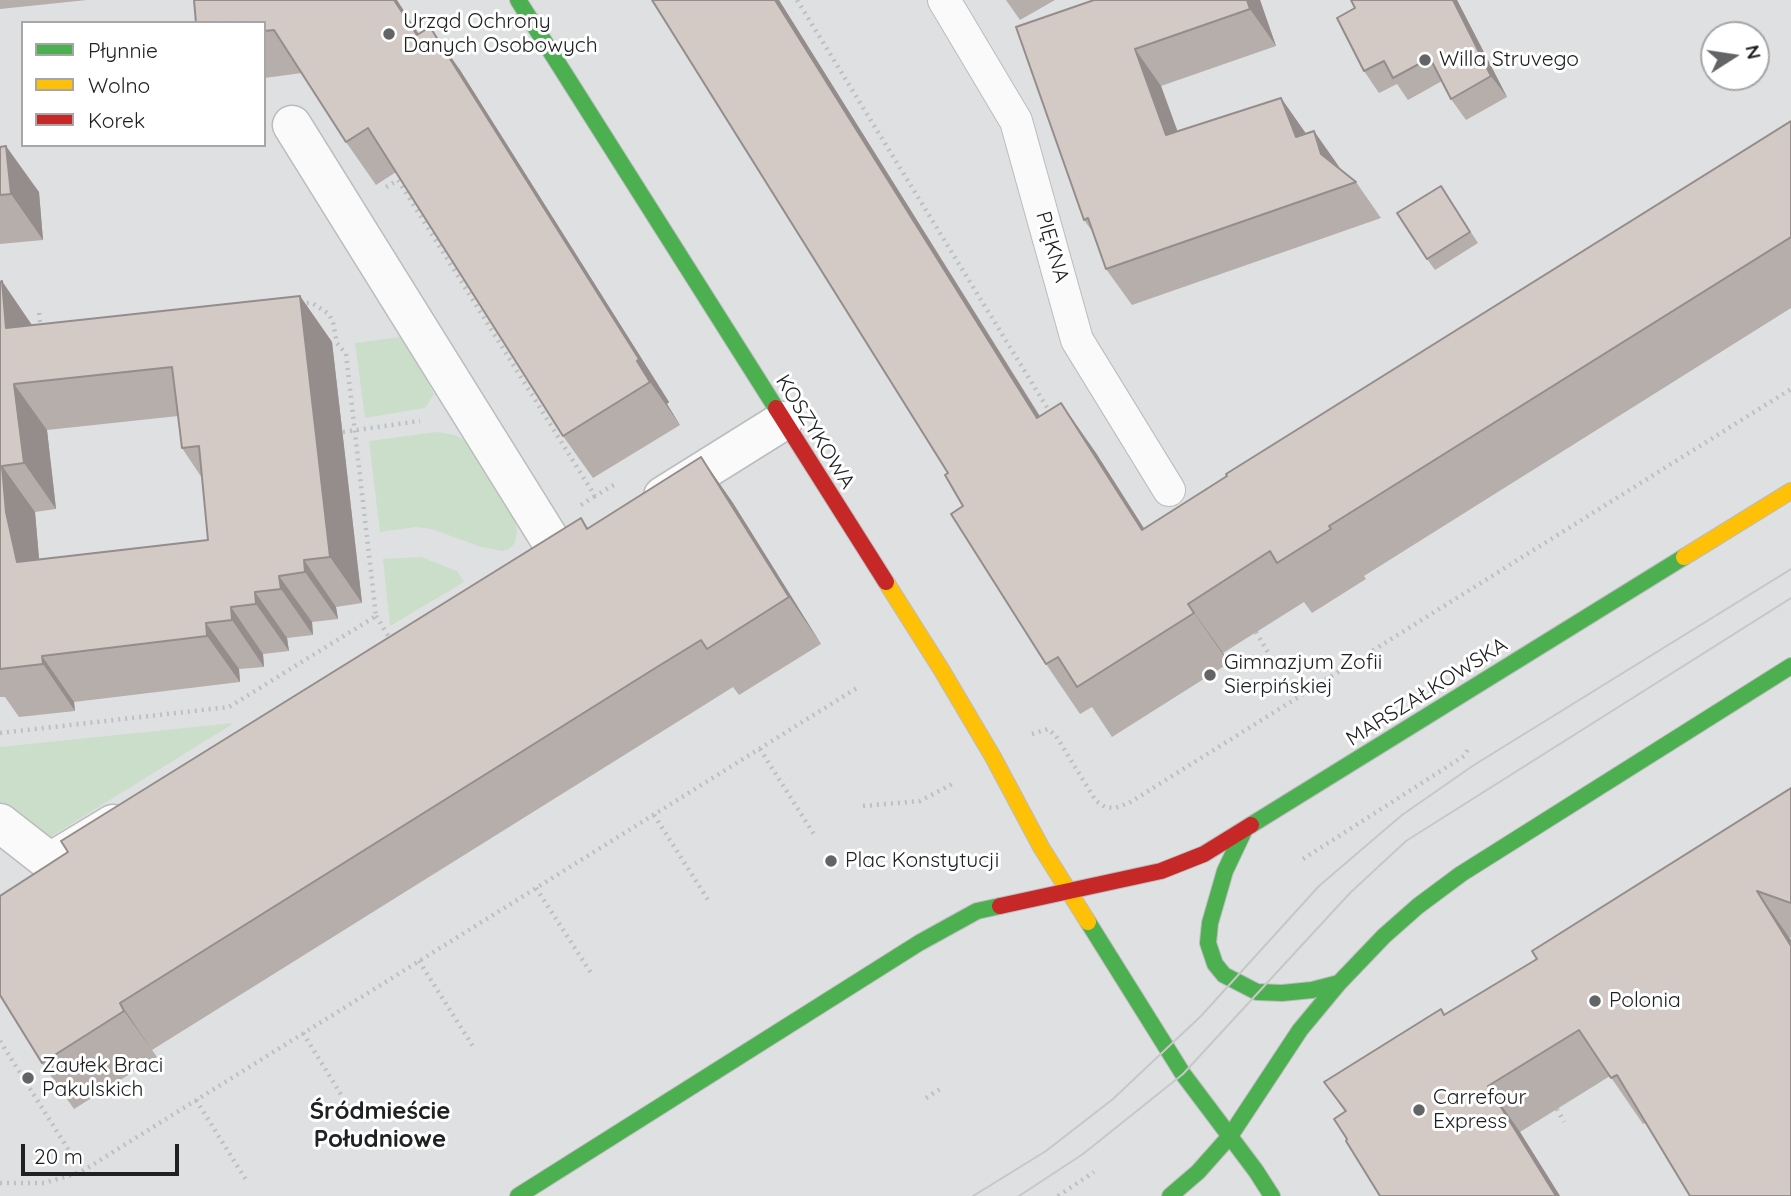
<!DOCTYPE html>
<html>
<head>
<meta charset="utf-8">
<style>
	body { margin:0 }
	#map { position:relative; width:1791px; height:1196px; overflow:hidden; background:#dfe0e1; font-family:Quicksand,sans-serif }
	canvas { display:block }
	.legend { position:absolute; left:21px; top:21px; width:245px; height:126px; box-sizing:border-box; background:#fff; border:2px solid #a6a6a7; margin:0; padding:9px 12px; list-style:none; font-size:21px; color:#202122 }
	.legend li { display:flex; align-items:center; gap:14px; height:35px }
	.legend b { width:35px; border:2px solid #a6a6a7 }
	.north { position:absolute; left:1700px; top:21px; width:70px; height:70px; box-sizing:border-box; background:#fff; border:2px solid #a6a6a7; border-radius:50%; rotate:78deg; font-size:19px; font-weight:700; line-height:28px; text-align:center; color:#202122 }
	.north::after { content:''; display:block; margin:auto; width:24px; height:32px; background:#636465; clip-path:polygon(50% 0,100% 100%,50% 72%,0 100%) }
	.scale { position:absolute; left:21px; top:1144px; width:158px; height:32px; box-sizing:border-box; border:4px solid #202122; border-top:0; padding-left:9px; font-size:21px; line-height:24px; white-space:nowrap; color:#202122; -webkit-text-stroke:5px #fff; paint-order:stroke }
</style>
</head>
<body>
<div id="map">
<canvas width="1791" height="1196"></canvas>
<ul class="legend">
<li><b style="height:9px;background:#4caf50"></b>Płynnie</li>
<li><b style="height:9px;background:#ffc107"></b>Wolno</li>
<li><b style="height:9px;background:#c62828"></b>Korek</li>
</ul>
<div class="north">N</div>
<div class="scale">20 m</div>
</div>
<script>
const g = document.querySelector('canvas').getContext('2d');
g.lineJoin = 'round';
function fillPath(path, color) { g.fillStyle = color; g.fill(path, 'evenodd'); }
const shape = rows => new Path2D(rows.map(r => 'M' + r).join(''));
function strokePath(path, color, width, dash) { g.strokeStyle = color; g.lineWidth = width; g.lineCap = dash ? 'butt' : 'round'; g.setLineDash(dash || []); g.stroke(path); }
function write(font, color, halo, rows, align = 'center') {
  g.font = font + ' Quicksand,sans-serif'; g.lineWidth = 6; g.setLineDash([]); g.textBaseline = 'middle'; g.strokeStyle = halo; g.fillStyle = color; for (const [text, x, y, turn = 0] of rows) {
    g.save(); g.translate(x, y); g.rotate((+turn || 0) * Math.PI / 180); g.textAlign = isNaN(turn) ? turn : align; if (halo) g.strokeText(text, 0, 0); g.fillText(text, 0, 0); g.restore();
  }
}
const green = shape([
	[400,337,416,360,434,394,425,408,365,418,355,343],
	[437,432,455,435,470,444,515,518,517,532,515,543,509,549,503,551,481,547,432,529,416,527,380,532,369,441],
	[421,557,457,571,464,582,390,626,383,559],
	[234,723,47,839,0,803,0,747]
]);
const path = shape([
	[797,0,1051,414],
	[386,187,398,180,595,496,617,483],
	[39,313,41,330],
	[343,432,420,421],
	[581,505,595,496],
	[376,616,392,642],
	[1256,632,1280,673],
	[0,733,229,707,376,616,346,354,337,343,333,323,329,314,312,303,300,303],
	[1032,734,1048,729,1056,736,1096,801,1105,807,1115,808,1129,803,1791,389],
	[760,749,815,836],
	[863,806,920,801,954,783],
	[654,815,710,903],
	[1303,859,1464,756,1470,746],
	[536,888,593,976],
	[419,961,474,1048],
	[303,1033,358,1122],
	[0,1041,73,1157],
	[926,1098,940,1089],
	[196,1100,248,1183],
	[1557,1109,1564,1122],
	[0,1183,44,1183,81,1172,860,686],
	[1058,1196,1094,1172]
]);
const lane = shape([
	[944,0,1016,121,1077,340,1169,490]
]);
const street = shape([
	[292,125,557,551],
	[663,496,783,421],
	[0,823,50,862,113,824]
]);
const fast = shape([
	[518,0,776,408],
	[1251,825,1684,557],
	[1244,831,1225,871,1210,923,1208,943,1215,964,1224,975,1257,992,1282,993,1312,990,1339,983],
	[1088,922,1183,1074,1256,1171,1272,1196],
	[518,1196,919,943,977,911,1000,906],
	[1170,1196,1198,1172,1230,1136,1300,1030,1339,983,1384,936,1418,906,1461,874,1791,666]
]);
const slow = shape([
	[1684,557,1791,491],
	[886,582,941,669,993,757,1041,847,1088,922]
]);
const jam = shape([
	[776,408,886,582],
	[1000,906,1161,871,1204,854,1251,825]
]);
const tram = shape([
	[973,1196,1046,1151,1113,1099,1201,1016,1319,886,1402,815,1474,765,1791,569],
	[1019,1196,1083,1154,1183,1074,1350,893,1406,841,1791,598]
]);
const wall = shape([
	[0,0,87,0,0,9],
	[652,0,779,0,1040,416,1061,403,1096,453,1144,529,1791,121,1791,308,1364,576,1366,579,1312,613,1304,602,1223,653,1229,663,1112,737,1092,707,1080,714,1046,664,963,506,948,473],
	[1006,0,1055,0,1020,20],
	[1094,0,1260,0,1276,46,1161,86,1178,132,1281,98,1306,134,1340,169,1356,182,1381,218,1132,305,1106,269,1092,231,1084,220],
	[1457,0,1507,97,1466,120,1451,99,1442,81,1408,100,1397,84,1379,93,1364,71],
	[264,23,419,34,460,70,669,402,667,404,680,425,593,478,563,436,396,172,376,185,346,142,302,73,264,78],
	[0,147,39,192,43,240,0,244],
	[1441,186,1478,243,1435,270,1427,259],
	[0,282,32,325,300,296,332,342,362,603,336,607,338,619,312,622,313,635,287,638,289,651,263,654,264,667,239,669,240,682,74,702,75,711,19,717,5,697,0,697],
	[178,416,182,448,202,478,208,540,39,559,35,512,56,509,47,430],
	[701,457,733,503,821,644,739,695,733,687,690,714,152,1050,157,1057,74,1109,42,1063,581,518,588,528],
	[1791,788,1791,938,1789,937,1791,940,1791,1196,1646,1123,1643,1124,1610,1076,1520,1132,1560,1196,1380,1196,1347,1139,1345,1112,1324,1082,1445,1014,1537,959]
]);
const shadedWall = shape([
	[394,0,397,0,447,78,417,35],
	[775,0,779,0,1072,468,1037,418],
	[1247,0,1260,0,1276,46,1250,9],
	[1453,0,1457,0,1507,97,1491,76],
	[430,27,460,70,669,402,667,404,680,425,650,382],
	[1135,49,1161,86,1192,172,1166,135],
	[1281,98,1307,135,1296,137],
	[1314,131,1340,168,1321,154],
	[6,146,39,192,43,240,11,194],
	[2,281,34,328,6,328],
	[300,296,332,342,362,603,330,557],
	[14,384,47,430,56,509,24,463],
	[1061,403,1096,453,1177,580,1142,530],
	[701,457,733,503,821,644,789,597],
	[2,466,35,512,39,558,50,608,17,562,6,512],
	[304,560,336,607,338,619,305,572],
	[279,576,312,622,313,635,281,589],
	[255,592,287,638,289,651,256,604],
	[1188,604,1223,653,1229,663,1194,613],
	[231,607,263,654,264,667,232,620],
	[206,623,239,669,240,682,207,636],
	[42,656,74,702,75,711,43,664],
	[1757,891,1791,940,1791,946],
	[120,1003,152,1050,157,1057,124,1011],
	[1488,1086,1520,1132,1560,1196,1556,1196]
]);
const building = shape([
	[194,0,394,0,417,35,430,27,639,359,637,361,650,382,563,436,368,128,346,142,274,30,264,31,264,23,196,23,194,0],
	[652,0,775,0,1037,418,1061,403,1142,530,1227,476,1226,474,1791,121,1791,237,1329,526,1331,529,1277,563,1270,551,1188,604,1194,613,1077,687,1058,657,1046,664,951,514,963,506,945,475,948,473,652,0],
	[1094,0,1247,0,1250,9,1135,49,1166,135,1281,98,1296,137,1314,131,1321,154,1356,182,1106,269,1088,218,1084,220,1016,27,1094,0],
	[1351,0,1453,0,1491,76,1451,99,1430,58,1393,78,1384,61,1364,71,1337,18,1355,8,1351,0],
	[6,146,11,194,0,195,0,147,6,146],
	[1441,186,1470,232,1427,259,1397,213,1441,186],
	[2,281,6,328,300,296,330,557,304,560,305,572,279,576,281,589,255,592,256,604,231,607,232,620,206,623,207,636,42,656,43,664,0,669,0,282,2,281],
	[172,367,182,448,199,446,208,540,17,562,6,512,2,466,24,463,14,384,172,367],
	[701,457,789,597,707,649,701,640,657,667,120,1003,124,1011,42,1063,0,995,0,896,68,852,61,841,581,518,587,529,701,457],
	[1791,788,1791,903,1757,891,1791,946,1791,1196,1690,1196,1617,1075,1611,1078,1579,1030,1488,1086,1556,1196,1380,1196,1346,1141,1347,1139,1334,1119,1346,1111,1324,1082,1441,1009,1444,1015,1537,959,1532,951,1791,788]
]);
const markers = [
	[389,34,7,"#636465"],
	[1425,60,7,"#636465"],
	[1210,675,7,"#636465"],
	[831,861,7,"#636465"],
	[1595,1001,7,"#636465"],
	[28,1078,7,"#636465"],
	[1419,1110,7,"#636465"]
];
const poiNames = [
	["Urząd Ochrony",403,22],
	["Danych Osobowych",403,46],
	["Willa Struvego",1439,60],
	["Gimnazjum Zofii",1224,663],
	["Sierpińskiej",1224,687],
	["Plac Konstytucji",845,861],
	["Polonia",1609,1001],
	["Zaułek Braci",42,1066],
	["Pakulskich",42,1090],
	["Carrefour",1433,1098],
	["Express",1433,1122]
];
const streetNames = [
	["PIĘKNA",1052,247,74],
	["KOSZYKOWA",815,432,58],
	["MARSZAŁKOWSKA",1427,692,-32]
];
const quarterNames = [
	["Śródmieście",380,1112],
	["Południowe",380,1140]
];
fillPath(green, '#cadeca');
strokePath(lane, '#bbbcbd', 34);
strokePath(street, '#bbbcbd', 41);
strokePath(fast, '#bbbcbd', 18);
strokePath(slow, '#bbbcbd', 18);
strokePath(jam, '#bbbcbd', 18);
strokePath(path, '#bebfbf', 4.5, [2, 5]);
strokePath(lane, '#fafafa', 32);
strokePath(street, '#fafafa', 38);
strokePath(fast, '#4caf50', 16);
strokePath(slow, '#ffc107', 16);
strokePath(jam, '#c62828', 16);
strokePath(tram, '#c7c7c8', 2);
fillPath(wall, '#b5aeaa');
fillPath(shadedWall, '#948d8b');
fillPath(building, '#d3cac6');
strokePath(building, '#948d8b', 2);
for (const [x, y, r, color] of markers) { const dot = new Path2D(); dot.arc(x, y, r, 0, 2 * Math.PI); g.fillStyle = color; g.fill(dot); strokePath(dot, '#fff', 2.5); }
write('21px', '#202122', '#fff', poiNames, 'left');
write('21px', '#202122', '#fff', streetNames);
write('bold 24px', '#202122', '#fff', quarterNames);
</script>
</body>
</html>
